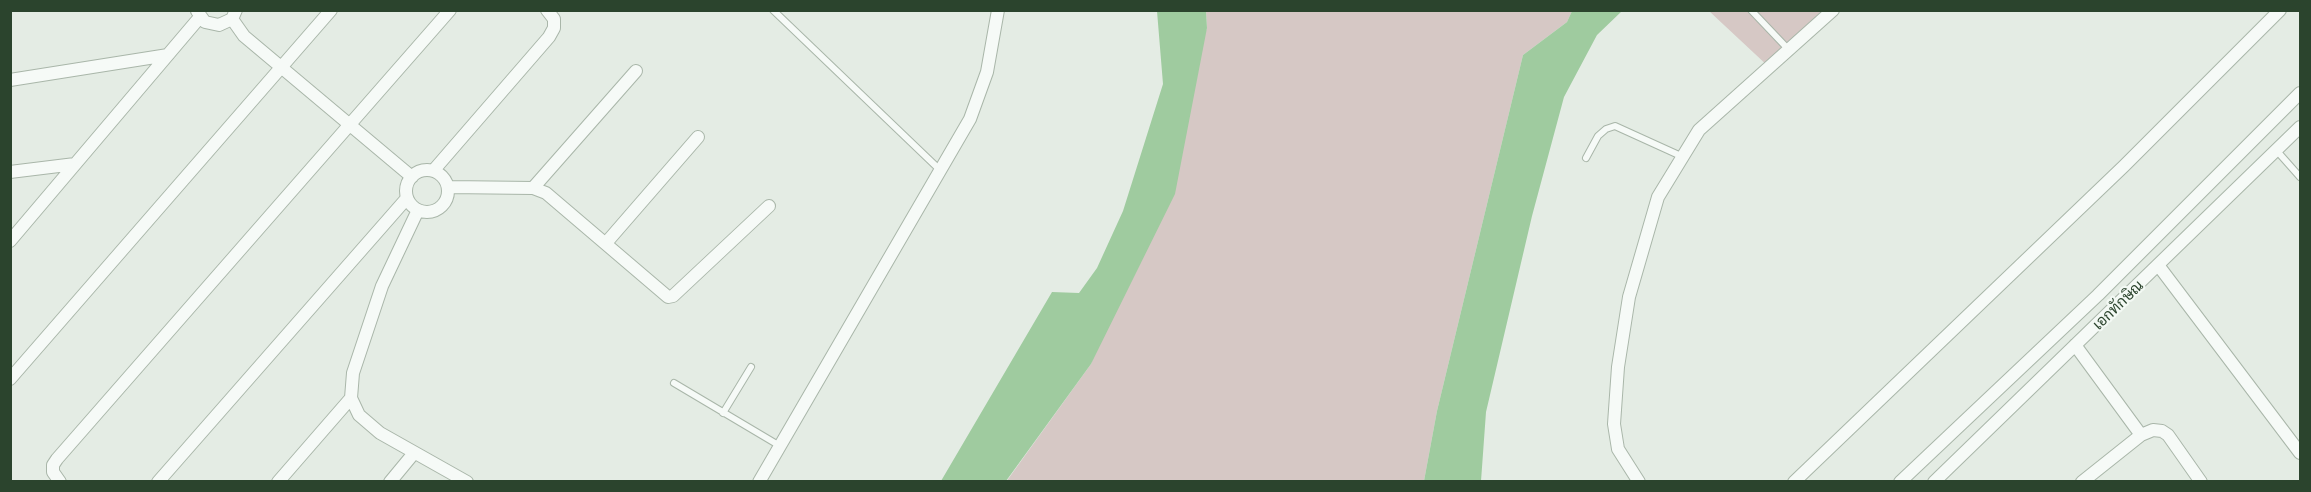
<!DOCTYPE html>
<html>
<head>
<meta charset="utf-8">
<style>
	body { margin:0 }
	#map { position:relative; width:2311px; height:492px; overflow:hidden; background:#e4ece4; font-family:Ubuntu,sans-serif }
	canvas { display:block }
	.frame { position:absolute; inset:0; border:12px solid #2b442d; pointer-events:none }
</style>
</head>
<body>
<div id="map">
<canvas width="2311" height="492"></canvas>
<div class="frame"></div>
</div>
<script>
const g = document.querySelector('canvas').getContext('2d');
g.lineJoin = 'round';
function fillPath(path, color) { g.fillStyle = color; g.fill(path, 'evenodd'); }
const shape = rows => new Path2D(rows.map(r => 'M' + r).join(''));
function strokePath(path, color, width, dash) { g.strokeStyle = color; g.lineWidth = width; g.lineCap = dash ? 'butt' : 'round'; g.setLineDash(dash || []); g.stroke(path); }
function write(font, color, halo, rows, align = 'center') {
  g.font = font + ' Ubuntu,Sarabun,sans-serif'; g.lineWidth = 4.5; g.setLineDash([]); g.textBaseline = 'middle'; g.strokeStyle = halo; g.fillStyle = color; for (const [text, x, y, turn = 0] of rows) {
    g.save(); g.translate(x, y); g.rotate((+turn || 0) * Math.PI / 180); g.textAlign = isNaN(turn) ? turn : align; if (halo) g.strokeText(text, 0, 0); g.fillText(text, 0, 0); g.restore();
  }
}
const green = shape([
	[1206,11,1572,11,1567,22,1523,55,1437,411,1424,481,1006,482,1091,364,1207,28],
	[1709,11,1832,11,1770,68]
]);
const water = shape([
	[1157,11,1206,11,1207,28,1175,194,1091,364,1006,481,941,481,1052,292,1079,293,1097,268,1123,211,1163,84],
	[1572,11,1622,11,1597,35,1564,97,1532,216,1486,412,1481,481,1424,481,1437,411,1523,55,1567,22]
]);
const lane = shape([
	[773,10,940,170],
	[1751,10,1789,50],
	[2277,151,2300,177],
	[1586,158,1598,136,1606,129,1615,126,1681,156],
	[674,383,780,446],
	[723,413,751,367]
]);
const street = shape([
	[197,11,205,22,219,25,232,19,236,10],
	[232,19,244,36,412,177],
	[10,80,168,55],
	'406 191a21 21 0 1 1 42 0a21 21 0 1 1-42 0Z',
	[433,171,549,37,554,28,554,19,547,10],
	[10,172,75,164],
	[448,187,533,188,546,193,668,297,673,296,769,206],
	[533,188,636,71],
	[418,210,382,286,353,373,351,398,359,415,380,433,467,482],
	[10,241,200,17],
	[606,243,698,137],
	[2158,265,2300,453],
	[2075,345,2141,435],
	[10,379,331,10],
	[60,482,53,472,53,465,57,459,450,10],
	[158,482,407,198],
	[278,482,351,398],
	[390,482,414,453],
	[759,482,970,119,987,72,998,10],
	[1639,482,1618,449,1614,424,1618,367,1629,297,1658,197,1699,130,1833,10],
	[1794,482,2124,166,2280,10],
	[1900,482,2098,295,2300,93],
	[1934,482,2300,127],
	[2082,482,2141,435,2153,430,2162,431,2168,435,2201,482]
]);
const streetNames = [
	["เอกทักษิณ",2118,305,-44]
];
fillPath(green, '#d6c8c5');
fillPath(water, '#9fcb9f');
strokePath(lane, '#a9b6a9', 8);
strokePath(street, '#a9b6a9', 14);
strokePath(lane, '#f6faf7', 6);
strokePath(street, '#f6faf7', 12);
write('15px', '#2b442d', '#f3f9f4', streetNames);
</script>
</body>
</html>
